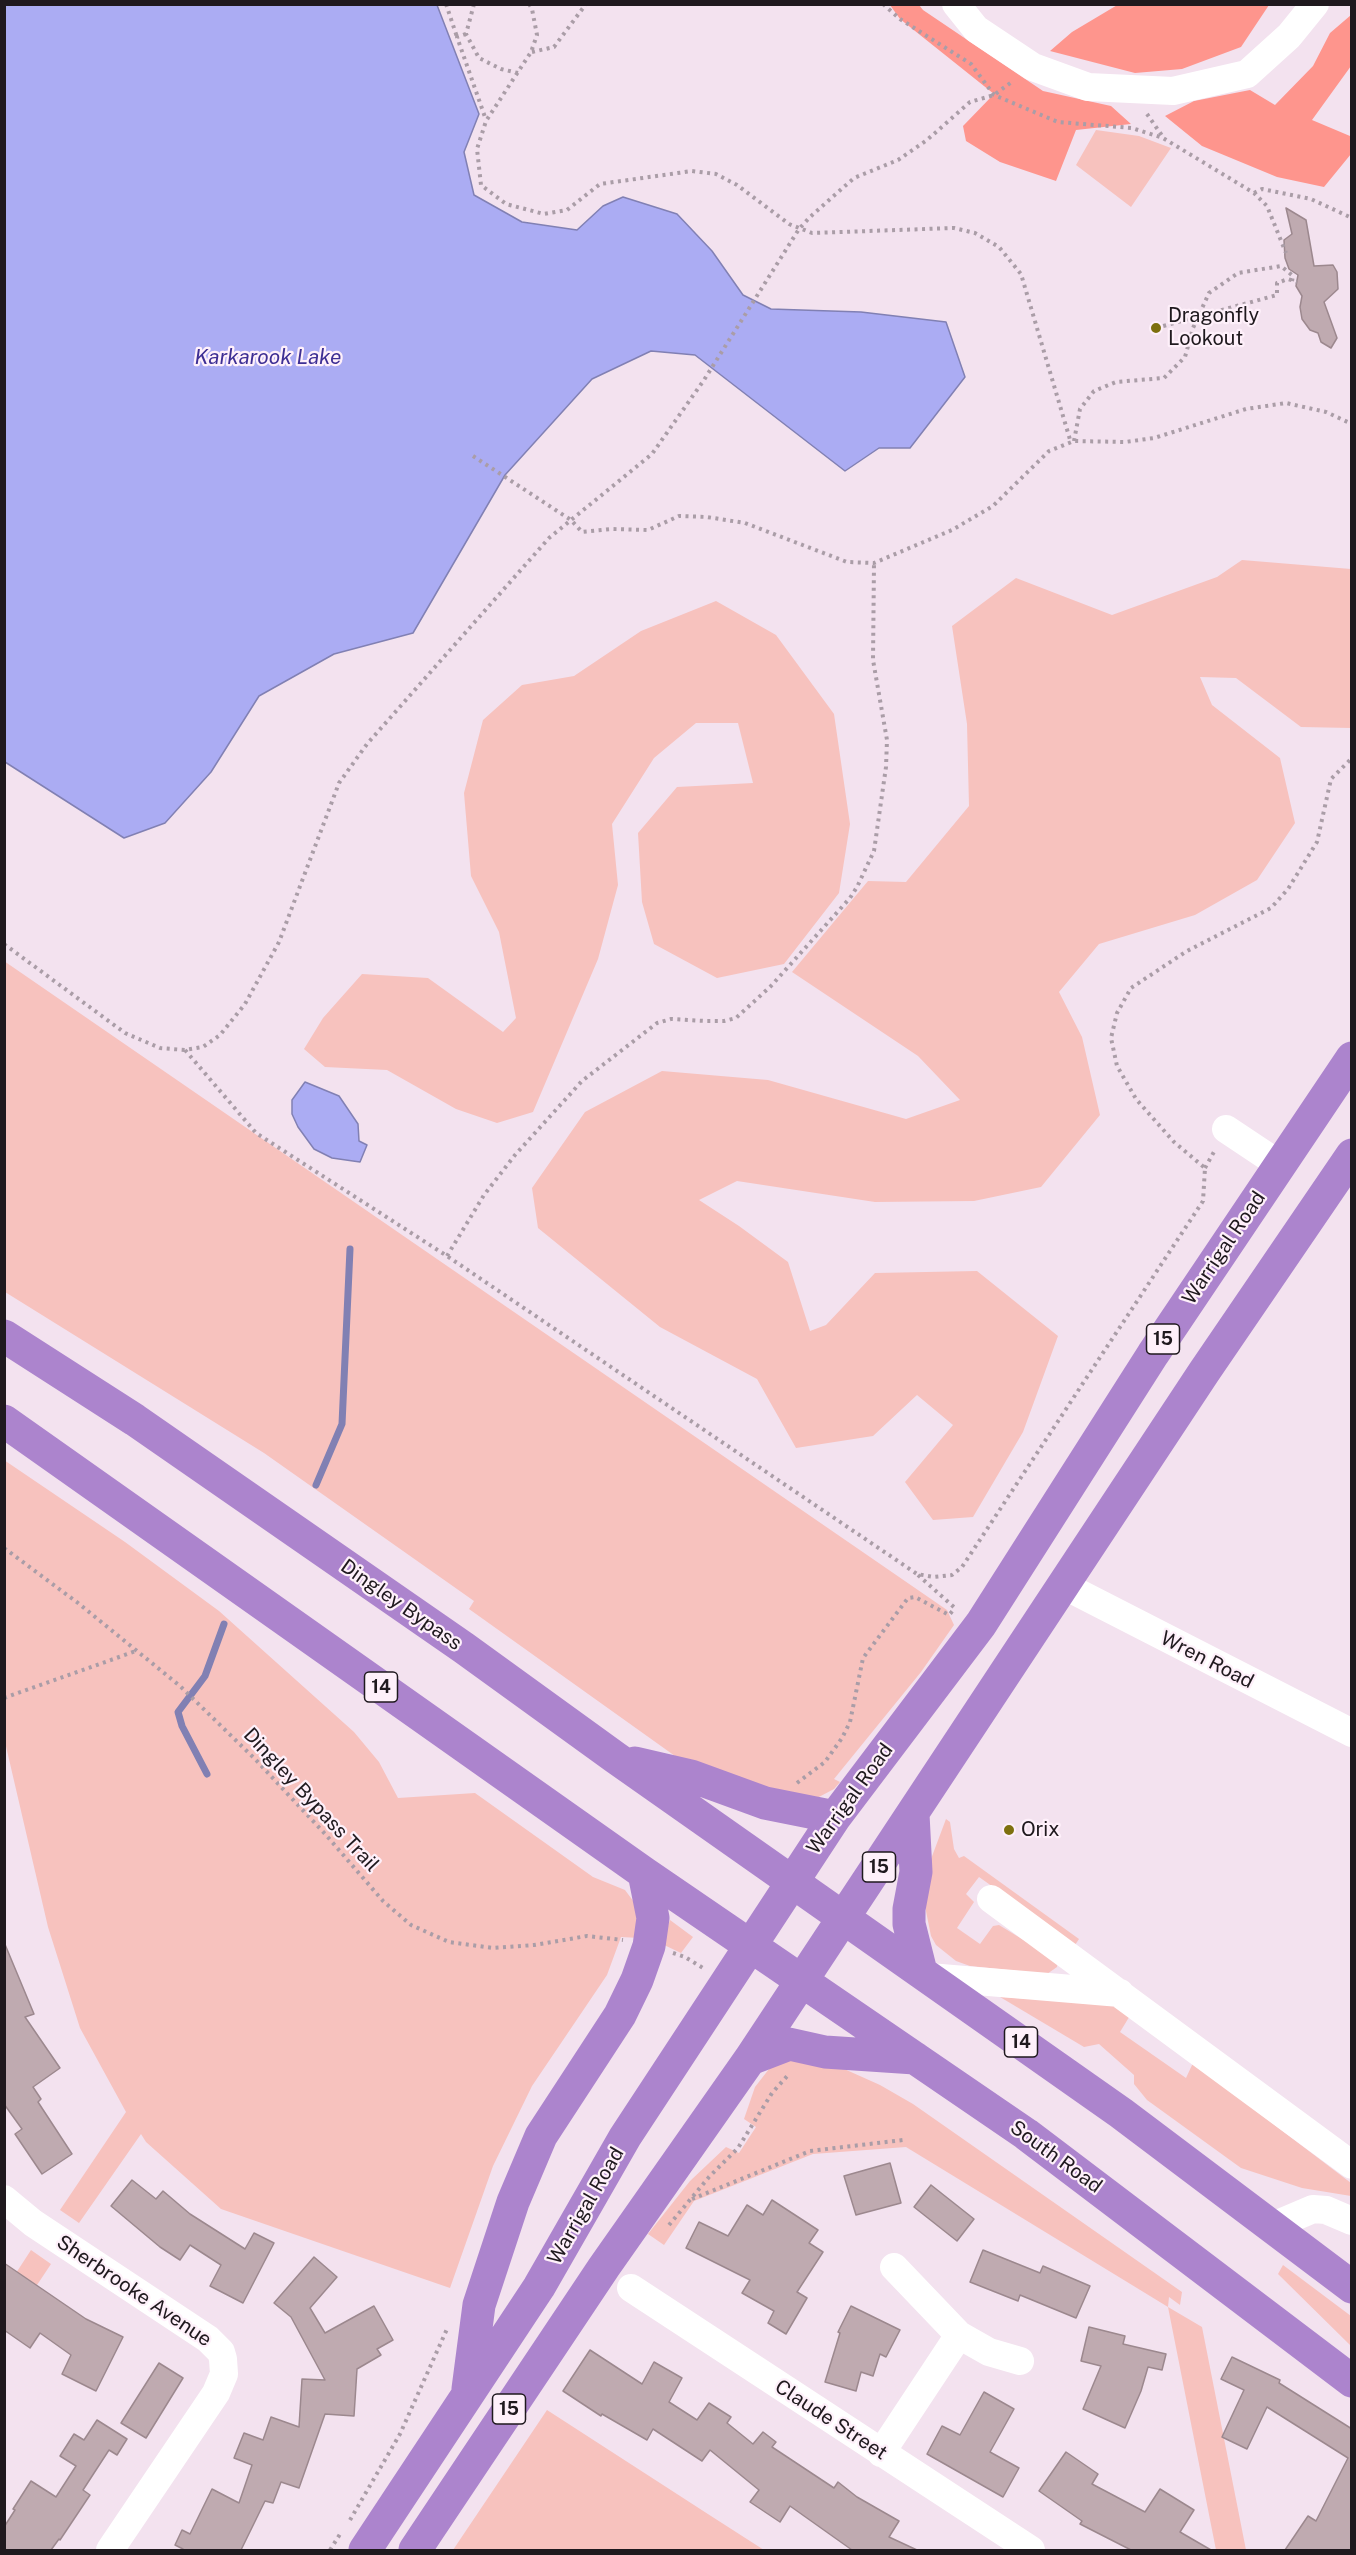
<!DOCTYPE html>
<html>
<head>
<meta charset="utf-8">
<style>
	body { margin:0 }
	#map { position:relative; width:1356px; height:2555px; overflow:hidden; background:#f3e2ef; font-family:"Public Sans",sans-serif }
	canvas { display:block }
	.frame { position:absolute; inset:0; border:6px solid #1f191e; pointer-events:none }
</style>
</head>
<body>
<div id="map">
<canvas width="1356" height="2555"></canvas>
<div class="frame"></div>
</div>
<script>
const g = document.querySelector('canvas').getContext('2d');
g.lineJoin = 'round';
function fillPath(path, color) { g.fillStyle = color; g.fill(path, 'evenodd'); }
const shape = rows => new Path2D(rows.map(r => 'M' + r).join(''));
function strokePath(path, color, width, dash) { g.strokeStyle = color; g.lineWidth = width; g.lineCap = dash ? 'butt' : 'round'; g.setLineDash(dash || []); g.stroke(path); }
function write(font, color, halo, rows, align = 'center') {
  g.font = font + ' "Public Sans",sans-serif'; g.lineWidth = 4.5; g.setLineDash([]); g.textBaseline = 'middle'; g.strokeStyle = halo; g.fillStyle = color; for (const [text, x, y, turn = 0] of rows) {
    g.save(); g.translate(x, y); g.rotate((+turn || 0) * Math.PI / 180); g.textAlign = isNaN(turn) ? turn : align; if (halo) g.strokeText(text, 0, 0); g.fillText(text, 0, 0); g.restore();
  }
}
const green = shape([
	[1096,130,1139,136,1171,148,1131,207,1076,165],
	[1242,560,1351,569,1351,728,1301,727,1236,678,1200,677,1212,705,1280,758,1295,823,1257,880,1195,915,1099,944,1059,992,1082,1037,1100,1115,1041,1187,974,1201,875,1202,737,1181,699,1200,739,1226,788,1262,810,1331,826,1325,875,1273,977,1271,1058,1336,1023,1432,973,1517,933,1520,905,1482,953,1425,917,1395,873,1436,796,1448,757,1379,660,1327,538,1228,532,1188,585,1112,662,1071,768,1080,906,1119,960,1100,918,1056,792,972,868,881,906,882,969,806,967,724,952,626,1016,578,1112,615,1217,577],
	[716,601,776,635,834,714,850,824,839,893,784,964,717,978,654,944,642,902,638,833,677,787,753,783,738,723,696,723,654,758,612,824,618,885,598,959,533,1112,497,1123,456,1109,387,1070,325,1067,304,1049,323,1018,362,974,428,978,503,1032,516,1018,499,932,471,876,464,793,483,720,522,685,574,676,641,631],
	[4,961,947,1610,954,1625,921,1672,834,1779,840,1782,834,1789,817,1798,800,1801,689,1766,469,1609,474,1601,264,1453,5,1292],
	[4,1460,125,1542,219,1611,354,1732,379,1762,398,1798,475,1793,593,1877,625,1890,634,1902,640,1938,621,1937,607,1975,532,2086,493,2166,450,2288,221,2209,146,2142,141,2134,79,2223,60,2210,126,2112,80,2028,48,1927,5,1742],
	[946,1819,950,1822,954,1849,959,1858,964,1856,1079,1939,1075,1945,979,1877,966,1894,974,1902,957,1928,980,1944,993,1926,999,1925,1058,1961,1057,1967,1047,1974,970,1966,956,1961,936,1945,931,1936,923,1896,931,1859],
	[670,1920,693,1937,681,1953,662,1944],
	[1000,1997,1109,2004,1131,2014,1120,2032,1186,2078,1193,2063,1351,2183,1351,2196,1302,2188,1241,2168,1147,2100,1134,2084,1134,2075,1099,2044,1084,2047],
	[792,2056,842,2068,880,2085,913,2104,1182,2292,1180,2305,1169,2297,1168,2307,1202,2327,1246,2550,1216,2550,1168,2307,906,2147,813,2154,694,2201,664,2245,648,2234,690,2181,726,2147,739,2153,756,2127,744,2119,755,2087,776,2060],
	[31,2250,51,2264,5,2333,5,2290],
	[1283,2265,1351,2316,1351,2346,1278,2274],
	[547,2410,711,2516,764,2550,453,2550]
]);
const forest = shape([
	[1119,4,1269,4,1269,5,1241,47,1182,69,1135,73,1050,51,1072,32],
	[890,5,919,5,923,10,1043,91,1111,106,1131,124,1076,130,1056,181,1000,162,966,141,963,126,994,94,900,19],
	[1351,15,1351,66,1312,120,1350,136,1351,154,1324,187,1277,177,1202,146,1165,116,1194,101,1250,90,1275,105,1313,66,1330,33]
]);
const water = shape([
	[4,5,437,5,479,114,464,152,474,195,522,222,577,230,603,206,623,197,677,214,712,251,743,295,771,309,861,312,946,322,965,377,910,448,879,448,845,471,695,355,651,351,592,379,505,475,413,633,334,654,259,696,211,772,165,823,124,838,5,762,4,5],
	[305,1082,339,1096,358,1124,359,1141,367,1145,360,1162,332,1158,314,1149,298,1127,292,1114,292,1100,305,1082]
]);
const stream = shape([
	[316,1485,342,1424,350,1249],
	[207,1774,182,1726,178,1712,205,1676,224,1624]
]);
const building = shape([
	[1286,208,1306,220,1314,266,1333,265,1337,272,1338,289,1324,302,1337,338,1331,348,1321,342,1318,333,1310,330,1302,319,1300,307,1302,296,1296,286,1298,275,1289,269,1285,258,1284,240,1292,234,1286,208],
	[4,1942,34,2014,25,2017,60,2068,33,2087,41,2099,38,2102,72,2154,42,2174,15,2134,22,2129,4,2104,4,1942],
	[890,2163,901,2203,856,2215,844,2176,890,2163],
	[132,2180,156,2199,163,2191,190,2214,245,2249,254,2233,274,2243,243,2303,210,2286,221,2265,190,2245,180,2260,160,2247,111,2206,132,2180],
	[931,2185,974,2219,957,2241,914,2207,931,2185],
	[772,2200,818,2230,809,2243,823,2252,797,2292,807,2298,786,2334,768,2323,774,2311,742,2293,750,2280,686,2248,699,2222,728,2236,747,2205,763,2215,772,2200],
	[983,2250,1040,2273,1043,2266,1090,2286,1076,2318,1020,2295,1018,2301,970,2282,983,2250],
	[314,2257,337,2277,310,2308,325,2333,374,2306,393,2340,377,2349,381,2355,357,2369,354,2416,325,2414,299,2488,281,2482,273,2503,265,2501,241,2550,182,2550,183,2549,175,2545,182,2530,190,2534,212,2489,239,2503,252,2465,234,2458,244,2433,263,2440,271,2417,299,2427,302,2379,325,2380,291,2317,274,2303,314,2257],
	[4,2263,86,2319,123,2337,96,2391,62,2374,71,2355,40,2333,30,2348,4,2330,4,2263],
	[851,2306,900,2330,886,2357,880,2354,873,2376,861,2372,856,2391,825,2382,840,2333,838,2332,851,2306],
	[1089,2327,1125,2336,1123,2344,1166,2354,1162,2370,1148,2367,1141,2391,1125,2428,1083,2409,1101,2366,1081,2361,1089,2327],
	[590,2350,642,2384,654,2362,682,2378,669,2402,697,2420,709,2403,731,2417,727,2423,753,2444,763,2432,776,2442,772,2447,834,2488,838,2482,857,2497,899,2521,889,2537,917,2550,852,2550,790,2506,780,2522,750,2502,759,2490,710,2450,702,2461,653,2429,647,2440,602,2414,601,2416,563,2391,590,2350],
	[1232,2357,1280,2380,1279,2383,1352,2429,1352,2550,1285,2550,1308,2516,1316,2521,1348,2458,1267,2407,1247,2449,1222,2437,1244,2390,1221,2379,1232,2357],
	[159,2363,183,2378,146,2438,121,2423,159,2363],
	[984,2392,1014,2409,990,2452,1019,2468,1003,2497,927,2454,942,2426,960,2435,984,2392],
	[97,2420,127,2439,117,2455,109,2450,83,2490,90,2495,60,2540,59,2539,51,2550,4,2550,4,2527,15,2510,13,2509,31,2481,56,2497,76,2466,60,2456,74,2434,84,2440,97,2420],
	[1066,2452,1098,2474,1092,2484,1145,2512,1160,2489,1194,2510,1180,2532,1211,2550,1131,2550,1080,2524,1082,2521,1039,2491,1066,2452]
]);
const path = shape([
	[446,4,457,37],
	[474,4,466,34,479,58,501,69,518,73],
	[529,4,532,9,537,35,531,52,486,121,477,149,481,185,506,204,544,214,567,210,600,184,692,171,716,174,737,185,789,224,812,233,954,228,975,233,999,247,1021,274,1071,443],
	[883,4,900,19,971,64,994,95,1058,122,1132,128,1163,138,1254,193,1267,206,1286,253],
	[466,34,457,37,486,120],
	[532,52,554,47,586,4],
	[1147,114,1163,137],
	[1254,193,1262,189,1311,199,1352,218],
	[1156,328,1277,295,1277,283,1288,279,1297,282],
	[1074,441,1080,409,1094,391,1116,382,1164,378,1185,357,1193,328,1209,293,1238,273,1281,266,1293,276,1292,281],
	[473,456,571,520,582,532,612,529,648,530,679,516,707,517,745,523,847,562,874,563,952,530,993,506,1049,451,1074,441,1125,442,1154,438,1246,409,1286,403,1326,412,1352,424],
	[4,944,125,1033,160,1048,185,1050,203,1047,220,1035,245,1004,279,942,339,783,367,744,549,538,652,454,704,380,799,229,810,217,854,178,898,160,927,140,970,102,994,95,1013,81],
	[185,1050,256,1133,447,1256,917,1574,934,1577,952,1575,962,1567,1203,1201,1205,1168,1174,1142,1136,1099,1117,1066,1111,1038,1117,1013,1131,988,1187,951,1271,908,1288,889,1317,842,1331,779,1352,758],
	[1205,1168,1215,1150],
	[447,1256,484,1195,515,1155,582,1081,657,1023,671,1019,706,1021,724,1021,736,1018,771,986,850,898,857,887,874,851,886,767,887,740,873,660,874,563],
	[4,1548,78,1603,180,1686,255,1759,326,1835,383,1901,411,1925,449,1942,493,1948,534,1945,587,1936,623,1940],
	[918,1575,955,1608],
	[4,1698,136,1651],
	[797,1783,825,1762,842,1738,850,1722,863,1658,908,1598,915,1597,949,1615,955,1608],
	[673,1953,685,1957,703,1968],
	[692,2199,810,2151,903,2140],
	[669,2225,709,2177,738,2148,772,2093,789,2074],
	[350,2520,400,2434,447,2329],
	[330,2550,342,2531]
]);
const minor = shape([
	[956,4,976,29,1033,67,1088,87,1173,91,1247,74,1289,36,1315,4],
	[1226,1129,1280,1165],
	[1063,1585,1352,1733],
	[991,1899,1352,2165],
	[929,1977,1120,1993],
	[4,2199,33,2223,208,2339,221,2352,223,2359,224,2374,216,2393,110,2550],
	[1273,2226,1313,2209,1326,2210,1352,2221],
	[894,2267,959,2335,989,2352,1020,2361],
	[631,2288,1031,2550],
	[881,2453,959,2335]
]);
const highway = shape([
	[4,1336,135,1420,464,1648,616,1758,1121,2113,1352,2287],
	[4,1421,644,1873,1026,2134,1352,2381],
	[635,1763,691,1776,765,1803,835,1817],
	[913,1814,916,1872,909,1909,909,1924,921,1972],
	[750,2059,789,2044,825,2052,915,2058],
	[468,2389,479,2305,513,2202,541,2136,620,2015,637,1980,649,1946,653,1918,644,1873],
	[365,2550,539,2287,625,2137,835,1817,981,1624,1153,1354,1352,1058],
	[415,2550,604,2267,750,2059,1204,1372,1352,1155]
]);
const markers = [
	[1156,328,6,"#7d700e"],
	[1009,1830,6,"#7d700e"]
];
const shields = [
	[1163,1339,33],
	[381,1687,33],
	[879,1867,33],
	[1021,2042,33],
	[509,2409,33]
];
const shieldNames = [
	["15",1163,1339],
	["14",381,1687],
	["15",879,1867],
	["14",1021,2042],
	["15",509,2409]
];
const poiNames = [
	["Dragonfly",1168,316],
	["Lookout",1168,339],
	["Orix",1021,1830]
];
const streetNames = [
	["Warrigal Road",1224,1248,-56],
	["Dingley Bypass",401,1605,35],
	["Wren Road",1207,1660,27],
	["Warrigal Road",850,1799,-54],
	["Dingley Bypass Trail",311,1800,47],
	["South Road",1056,2157,36],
	["Warrigal Road",586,2206,-60],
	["Sherbrooke Avenue",134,2291,34],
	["Claude Street",831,2420,33]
];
const waterNames = [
	["Karkarook Lake",268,358]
];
fillPath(green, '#f7c2be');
fillPath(forest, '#fe958d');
fillPath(water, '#abacf3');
strokePath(water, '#8180b3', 1.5);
strokePath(stream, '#8180b3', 7);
fillPath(building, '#bfaab0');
strokePath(building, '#9c888e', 1.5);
strokePath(path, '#aa9da7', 4, [3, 4.5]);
strokePath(minor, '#fff', 28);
strokePath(highway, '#ac84cd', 33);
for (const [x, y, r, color] of markers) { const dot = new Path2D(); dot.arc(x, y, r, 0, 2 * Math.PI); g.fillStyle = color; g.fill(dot); strokePath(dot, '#fef0fa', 2); }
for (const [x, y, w] of shields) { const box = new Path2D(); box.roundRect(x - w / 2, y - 15, w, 30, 4.5); g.fillStyle = '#fef0fa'; g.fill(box); strokePath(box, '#1f191e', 1.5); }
write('bold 18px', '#1f191e', null, shieldNames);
write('20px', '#1f191e', '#fef0fa', poiNames, 'left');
write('20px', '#1f191e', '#fef0fa', streetNames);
write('italic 21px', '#3e2f94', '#fef0fa', waterNames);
</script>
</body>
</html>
